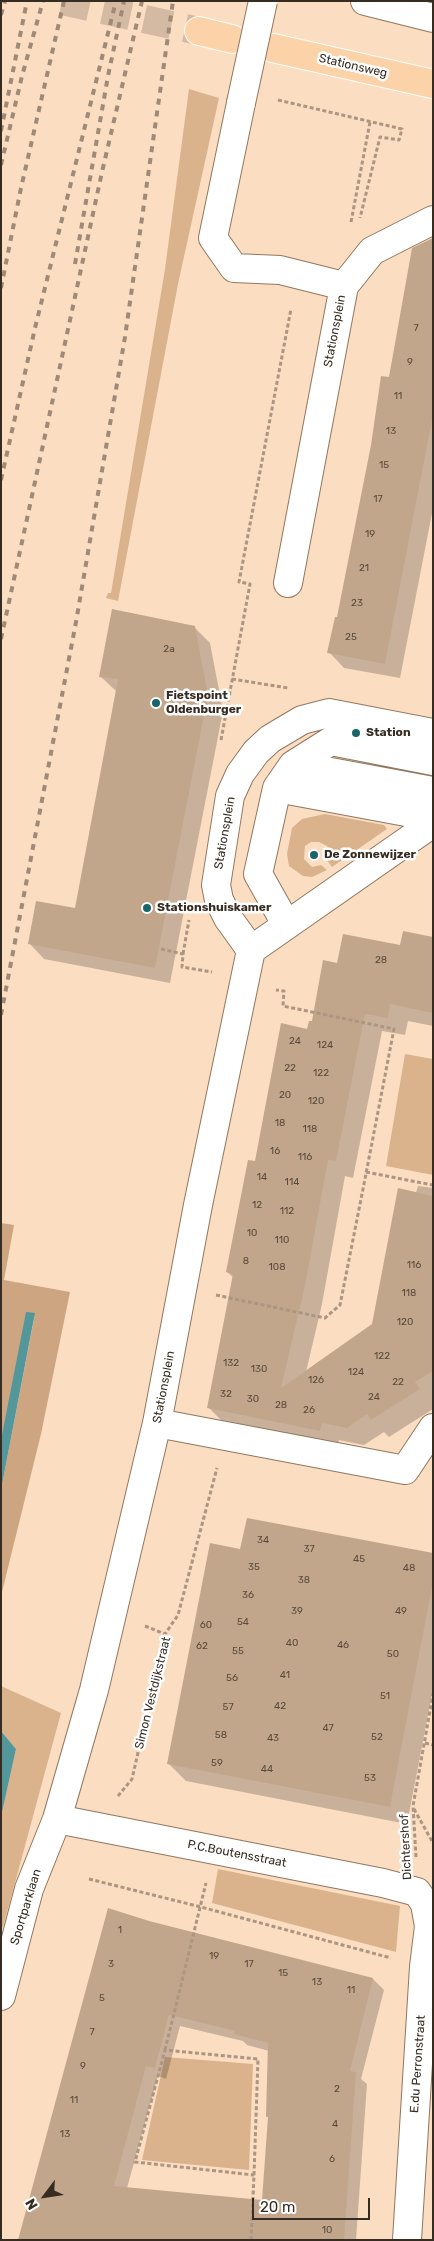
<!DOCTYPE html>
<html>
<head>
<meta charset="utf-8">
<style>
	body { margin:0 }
	#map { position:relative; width:434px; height:2241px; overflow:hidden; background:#fbddc2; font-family:Rubik,sans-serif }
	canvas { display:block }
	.frame { position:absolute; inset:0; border:2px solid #372c22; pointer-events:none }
	.north { position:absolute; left:20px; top:2171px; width:50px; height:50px; -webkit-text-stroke:4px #fff; paint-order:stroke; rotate:239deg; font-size:14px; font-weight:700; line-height:20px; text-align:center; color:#372c22 }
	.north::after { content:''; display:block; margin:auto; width:18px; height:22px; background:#372c22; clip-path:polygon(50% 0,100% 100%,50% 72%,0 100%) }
	.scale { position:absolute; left:252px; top:2198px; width:118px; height:22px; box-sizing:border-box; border:2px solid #372c22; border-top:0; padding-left:6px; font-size:15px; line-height:18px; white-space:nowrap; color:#372c22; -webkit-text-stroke:4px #fff; paint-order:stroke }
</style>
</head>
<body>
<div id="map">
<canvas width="434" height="2241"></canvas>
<div class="frame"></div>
<div class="north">N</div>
<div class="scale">20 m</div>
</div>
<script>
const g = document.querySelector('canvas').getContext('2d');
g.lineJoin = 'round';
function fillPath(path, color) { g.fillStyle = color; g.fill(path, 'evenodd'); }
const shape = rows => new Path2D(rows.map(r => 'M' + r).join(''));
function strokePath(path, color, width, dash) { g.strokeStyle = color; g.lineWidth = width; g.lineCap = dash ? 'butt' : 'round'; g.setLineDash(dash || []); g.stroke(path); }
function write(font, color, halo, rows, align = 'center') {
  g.font = font + ' Rubik,sans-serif'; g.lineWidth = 5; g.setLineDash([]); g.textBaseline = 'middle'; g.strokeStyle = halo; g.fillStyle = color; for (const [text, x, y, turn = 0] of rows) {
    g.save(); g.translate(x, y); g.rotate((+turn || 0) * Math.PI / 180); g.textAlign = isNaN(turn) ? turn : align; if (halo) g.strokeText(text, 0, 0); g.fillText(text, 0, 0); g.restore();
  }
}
const green = shape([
	[189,89,219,98,178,284,118,601,106,598,108,593,111,593,165,269],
	[325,814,384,825,387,829,332,867,327,860,329,854,327,846,319,842,311,842,305,846,304,859,312,867,321,865,327,870,312,877,303,876,289,866,287,854,292,828,302,819],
	[405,1054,433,1059,433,1175,386,1166],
	[1,1686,61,1713,3,1927,1,1926,1,1817,16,1749,1,1731],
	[218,1869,400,1906,396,1952,212,1903],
	[165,2057,253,2064,249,2170,142,2160]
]);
const forest = shape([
	[1,1223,14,1225,4,1280,70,1292,41,1434,1,1596,1,1490,35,1314,1,1440]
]);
const water = shape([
	[26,1312,35,1313,1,1490,1,1440],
	[1,1731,16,1749,1,1817]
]);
const shadow = shape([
	[433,259,433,508,400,678,344,668,329,652,338,619,390,378],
	[194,627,210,643,223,711,170,983,44,959,29,943,76,910,117,692,100,676],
	[433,938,433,1026,408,1021,405,1035,382,1031,353,1178,345,1176,322,1304,306,1372,374,1325,418,1186,433,1188,433,1409,389,1437,384,1432,364,1445,339,1440,337,1447,226,1425,209,1408,234,1278,227,1272,256,1163,308,1030,338,964],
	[241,1550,433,1554,433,1689,407,1824,186,1781,169,1764],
	[148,1922,373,1979,384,1990,361,2079,367,2084,356,2240,19,2240],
	[180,2026,243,2041,247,2045,269,2051,269,2118,263,2201,127,2188,158,2076,166,2079]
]);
const building = shape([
	[433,238,433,415,385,664,327,653,335,617,337,617,371,445,381,376,389,377,412,248],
	[112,609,195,626,208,695,155,968,28,944,36,901,75,908,118,679,99,677],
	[403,931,433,937,433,1013,390,1004,388,1018,365,1014,336,1161,328,1160,305,1286,281,1388,372,1324,398,1188,433,1196,433,1371,415,1382,420,1389,371,1420,367,1414,347,1428,322,1423,320,1431,207,1408,233,1274,226,1272,248,1160,255,1161,281,1023,307,1029,309,1021,312,1021,323,960,337,963,343,934,400,945],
	[247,1518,433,1553,433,1582,390,1807,167,1764,210,1543,240,1549],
	[108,1908,149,1921,373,1978,350,2071,356,2072,344,2240,18,2240],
	[169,2015,235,2031,234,2034,268,2043,266,2117,268,2117,262,2200,114,2186,146,2066,155,2068]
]);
const majorTunnel = shape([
	[62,1,199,31]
]);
const path = shape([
	[278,100,402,129,399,140,380,137,360,218],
	[351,222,370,122],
	[232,679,288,688],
	[221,740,250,584,239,582,291,309],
	[161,949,183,954,182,967,212,972],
	[183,954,189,920],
	[366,1172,433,1185],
	[216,1295,325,1318,340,1305,364,1184,394,1029,283,1006,284,991,276,990],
	[145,1626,165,1634],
	[425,1743,433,1745],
	[118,1796,132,1779,165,1634,178,1615,217,1468],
	[414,1809,433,1843],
	[416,1857,413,1806,433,1694],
	[89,1879,201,1907,391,1958],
	[165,2050,206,1883],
	[251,2240,254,2175,258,2059,165,2050,135,2162,254,2175]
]);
const minor = shape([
	[365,1,433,18],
	[241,103,213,238,234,268,280,270,344,286],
	[288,583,344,286,372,251,433,220],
	[293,765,433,791],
	[277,788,433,817],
	[286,924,258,874,277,788,293,765,331,741,433,761],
	[251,950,228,918,219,900,216,885,230,796,240,774,256,752,270,739,302,720,329,713,433,733],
	[157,1423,405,1470,433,1428],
	[57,1819,383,1883,417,1892,425,1904,429,1926,424,1967,407,2240],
	[1,1996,29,1889,57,1819,94,1690,157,1423,198,1205,251,950,433,823]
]);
const major = shape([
	[199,31,232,39],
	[273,48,433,84]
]);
const rail = shape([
	[1,15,5,1],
	[1,131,27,1],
	[1,165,22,76,43,1],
	[75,264,108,76,124,1],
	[1,288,21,188,64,1],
	[1,480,35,328,116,1],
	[1,639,102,172,142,1],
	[1,1015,76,622,125,337,173,1]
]);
const minorBridge = shape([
	[241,103,263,1]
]);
const markers = [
	[156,703,5,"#186669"],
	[356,733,5,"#186669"],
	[314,855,5,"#186669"],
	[147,908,5,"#186669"]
];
const numberNames = [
	["7",416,328],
	["9",410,362],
	["11",398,396],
	["13",391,431],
	["15",384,465],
	["17",378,499],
	["19",370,534],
	["21",364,568],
	["23",357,603],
	["25",351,637],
	["2a",169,649],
	["28",381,960],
	["24",295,1041],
	["124",325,1045],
	["22",290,1068],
	["122",321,1073],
	["20",285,1095],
	["120",316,1101],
	["18",280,1123],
	["118",310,1129],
	["16",275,1151],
	["116",305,1157],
	["14",262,1177],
	["114",292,1182],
	["12",257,1205],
	["112",287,1211],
	["10",252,1233],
	["110",282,1240],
	["8",246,1261],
	["116",414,1265],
	["108",277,1267],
	["118",409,1293],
	["120",405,1322],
	["122",382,1356],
	["132",231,1363],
	["130",259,1369],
	["124",356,1372],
	["126",316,1380],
	["22",398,1382],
	["32",226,1394],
	["24",374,1397],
	["30",253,1399],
	["28",281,1405],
	["26",309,1410],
	["34",263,1540],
	["37",309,1549],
	["45",359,1559],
	["35",254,1567],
	["48",409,1568],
	["38",304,1580],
	["36",248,1595],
	["39",297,1611],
	["49",401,1611],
	["54",243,1622],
	["60",206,1625],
	["40",292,1643],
	["46",343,1645],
	["62",202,1646],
	["55",238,1651],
	["50",393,1654],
	["41",285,1675],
	["56",232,1678],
	["51",385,1696],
	["42",280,1706],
	["57",228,1707],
	["47",328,1728],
	["58",221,1735],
	["52",377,1737],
	["43",273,1738],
	["59",217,1763],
	["44",267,1769],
	["53",370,1778],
	["1",120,1930],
	["19",214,1956],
	["3",111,1964],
	["17",249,1964],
	["15",283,1973],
	["13",317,1982],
	["11",351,1990],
	["5",102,1998],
	["7",92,2032],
	["9",83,2066],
	["2",337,2089],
	["11",74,2100],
	["4",335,2124],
	["13",65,2134],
	["6",332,2159],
	["10",327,2230]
];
const streetNames = [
	["Stationsweg",353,66,13],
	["Stationsplein",335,331,-79],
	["Stationsplein",225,833,-80],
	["Stationsplein",164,1387,-79],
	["Simon Vestdijkstraat",153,1693,-76],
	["Dichtershof",406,1847,-93],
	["P.C.Boutensstraat",237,1854,11],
	["Sportparklaan",26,1907,-73],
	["E.du Perronstraat",418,2064,-86]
];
const poiNames = [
	["Fietspoint",166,696],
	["Oldenburger",166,710],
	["Station",366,733],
	["De Zonnewijzer",324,855],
	["Stationshuiskamer",157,908]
];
fillPath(green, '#dab38d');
fillPath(forest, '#cda681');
fillPath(water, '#54979a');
fillPath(shadow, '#0003');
fillPath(building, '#c2a68b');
strokePath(majorTunnel, '#d4baa2', 28, [28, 14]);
strokePath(minor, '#92775e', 30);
strokePath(major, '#fff', 30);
strokePath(path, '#ac9581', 3, [4, 2.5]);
strokePath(minor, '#fff', 28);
strokePath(major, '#fcd2a8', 28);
strokePath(rail, '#9f8a77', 4, [6, 6]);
strokePath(minorBridge, '#92775e', 30, []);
strokePath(minorBridge, '#fff', 28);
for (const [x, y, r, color] of markers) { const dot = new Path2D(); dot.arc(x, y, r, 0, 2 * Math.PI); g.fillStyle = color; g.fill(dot); strokePath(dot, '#fff', 2); }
write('10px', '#5a4a3c', null, numberNames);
write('12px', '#372c22', '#fff', streetNames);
write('bold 12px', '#372c22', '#fff', poiNames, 'left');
</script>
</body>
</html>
